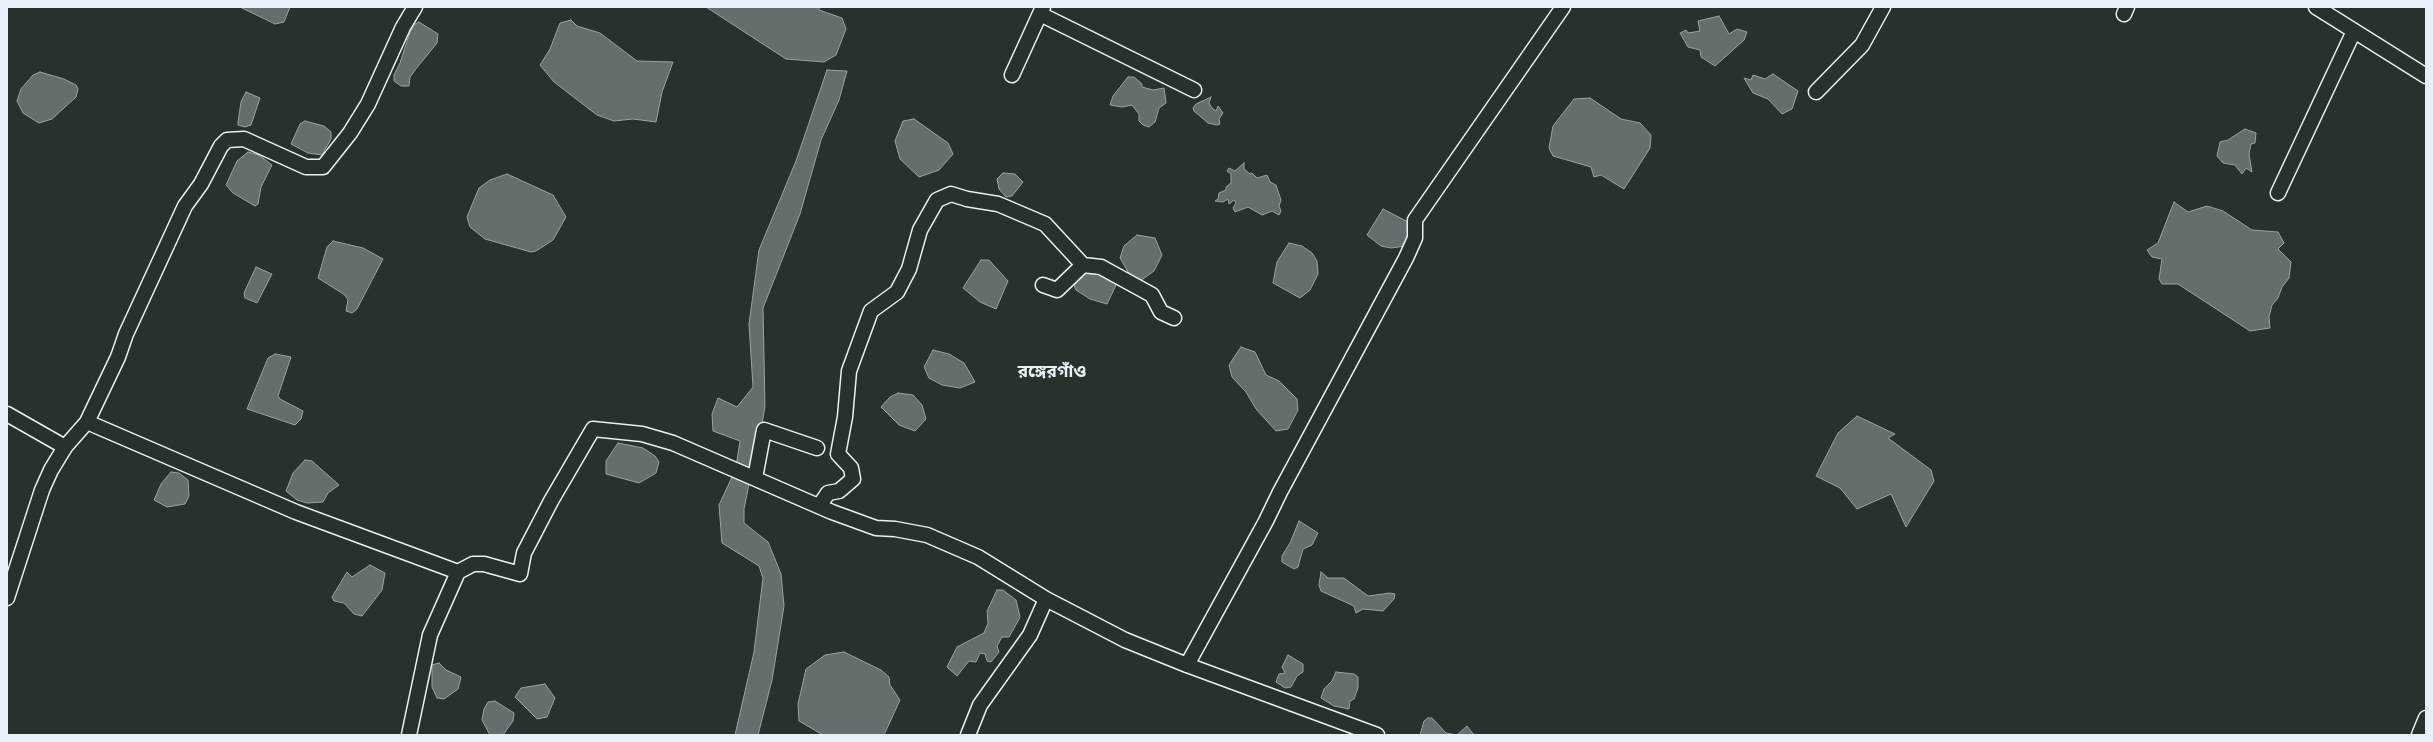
<!DOCTYPE html>
<html>
<head>
<meta charset="utf-8">
<style>
	body { margin:0 }
	#map { position:relative; width:2433px; height:742px; overflow:hidden; background:#26332d; font-family:"Patrick Hand",sans-serif }
	canvas { display:block }
	.frame { position:absolute; inset:0; border:8px solid #e8f1f8; pointer-events:none }
</style>
</head>
<body>
<div id="map">
<canvas width="2433" height="742"></canvas>
<div class="frame"></div>
</div>
<script>
const g = document.querySelector('canvas').getContext('2d');
g.lineJoin = 'round';
function fillPath(path, color) { g.fillStyle = color; g.fill(path, 'evenodd'); }
const shape = rows => new Path2D(rows.map(r => 'M' + r).join(''));
function strokePath(path, color, width, dash) { g.strokeStyle = color; g.lineWidth = width; g.lineCap = dash ? 'butt' : 'round'; g.setLineDash(dash || []); g.stroke(path); }
function write(font, color, halo, rows, align = 'center') {
  g.font = font + ' "Patrick Hand","Noto Sans Bengali",sans-serif'; g.lineWidth = 3; g.setLineDash([]); g.textBaseline = 'middle'; g.strokeStyle = halo; g.fillStyle = color; for (const [text, x, y, turn = 0] of rows) {
    g.save(); g.translate(x, y); g.rotate((+turn || 0) * Math.PI / 180); g.textAlign = isNaN(turn) ? turn : align; if (halo) g.strokeText(text, 0, 0); g.fillText(text, 0, 0); g.restore();
  }
}
const water = shape([
	[240,7,290,7,284,22,275,24,240,7],
	[706,7,819,7,819,10,842,18,846,29,836,55,824,62,786,59,706,7],
	[1719,16,1729,34,1737,29,1747,32,1744,40,1715,66,1701,57,1700,50,1688,47,1680,33,1686,30,1688,33,1700,31,1698,21,1719,16],
	[571,20,577,26,600,33,637,61,673,62,662,92,656,122,633,119,614,121,597,115,554,82,540,65,550,49,560,23,571,20],
	[419,22,438,34,437,43,415,70,410,77,409,86,401,86,394,81,394,75,400,63,410,32,415,24,419,22],
	[827,70,847,71,839,100,821,140,800,214,763,308,765,407,753,472,736,467,740,441,713,431,712,414,718,398,737,407,753,387,749,324,759,250,796,161,827,70],
	[40,72,64,79,76,85,78,89,76,97,52,119,39,123,23,113,17,101,21,89,33,75,40,72],
	[1773,74,1798,91,1792,109,1782,114,1768,99,1753,93,1744,78,1751,80,1753,75,1765,79,1773,74],
	[1128,77,1134,77,1142,84,1142,87,1153,90,1164,88,1166,103,1159,108,1155,122,1149,127,1143,125,1139,121,1139,114,1132,105,1122,107,1110,105,1113,96,1128,77],
	[246,92,260,98,251,125,245,127,238,125,238,122,241,102,246,92],
	[1211,97,1209,103,1212,108,1216,111,1218,106,1223,113,1219,119,1220,124,1217,125,1208,123,1194,111,1193,108,1196,104,1211,97],
	[1590,98,1621,119,1640,123,1651,135,1650,148,1624,189,1601,175,1594,177,1591,167,1553,156,1549,148,1553,126,1574,99,1590,98],
	[914,119,948,143,953,154,939,170,919,177,900,159,895,141,903,121,914,119],
	[305,121,324,126,331,132,331,139,322,155,308,153,291,144,300,124,305,121],
	[2245,129,2256,133,2255,143,2251,144,2249,154,2252,172,2246,168,2242,174,2235,165,2223,163,2217,156,2220,142,2228,140,2245,129],
	[248,152,259,155,272,165,261,187,258,204,255,206,233,193,226,185,237,161,248,152],
	[1244,163,1244,169,1250,174,1252,173,1257,178,1267,175,1270,182,1276,185,1281,200,1279,206,1281,211,1279,215,1272,211,1262,215,1248,207,1235,212,1233,208,1236,203,1234,200,1229,204,1228,199,1223,202,1215,201,1218,199,1219,193,1226,190,1226,187,1231,183,1231,174,1227,171,1229,168,1235,171,1244,163],
	[1003,173,1015,174,1023,182,1012,196,1006,197,999,189,997,179,1003,173],
	[507,174,553,195,566,217,553,240,536,251,531,252,485,239,470,227,467,217,479,188,490,180,507,174],
	[2174,202,2188,212,2207,206,2223,211,2252,230,2278,232,2284,243,2278,249,2291,262,2289,278,2282,287,2278,298,2272,305,2269,317,2270,328,2250,331,2178,284,2162,284,2159,279,2162,259,2152,257,2147,250,2158,243,2174,202],
	[1383,209,1416,226,1405,246,1391,248,1381,246,1367,235,1383,209],
	[1137,235,1155,238,1162,255,1154,271,1140,281,1131,277,1120,258,1124,246,1137,235],
	[333,241,363,248,383,259,357,309,352,313,346,311,348,300,345,295,318,278,327,247,333,241],
	[1289,243,1302,246,1312,253,1317,261,1318,274,1310,290,1300,298,1273,283,1277,262,1289,243],
	[981,260,989,260,1008,281,996,309,980,302,963,288,981,260],
	[1083,265,1117,283,1107,304,1090,299,1076,290,1071,278,1083,265],
	[256,267,272,274,257,303,245,298,244,293,256,267],
	[1241,347,1255,352,1266,375,1279,381,1297,399,1298,410,1288,429,1276,431,1256,409,1246,392,1232,377,1229,365,1241,347],
	[933,350,949,354,964,363,975,382,960,388,942,385,929,378,924,367,933,350],
	[275,354,291,357,278,396,280,399,303,411,301,419,295,425,247,409,268,358,275,354],
	[898,393,913,395,922,405,926,419,915,431,899,425,881,407,890,397,898,393],
	[1857,416,1895,434,1888,438,1931,470,1934,481,1906,527,1891,494,1857,509,1840,488,1816,476,1838,433,1857,416],
	[618,443,643,448,655,456,659,462,656,473,639,483,606,474,606,461,618,443],
	[305,460,312,461,339,485,328,493,323,502,307,503,297,500,286,491,293,473,305,460],
	[171,472,179,473,188,480,189,496,185,504,167,507,154,500,161,484,171,472],
	[732,477,749,484,744,509,744,523,768,542,781,574,784,606,772,680,758,735,735,735,754,652,763,578,759,566,722,543,719,505,732,477],
	[1299,521,1318,533,1312,545,1303,549,1298,567,1294,569,1282,562,1282,556,1290,543,1299,521],
	[370,565,385,573,382,590,362,616,354,614,344,603,334,601,332,597,347,572,352,577,370,565],
	[1321,572,1328,578,1344,578,1368,596,1390,593,1395,594,1394,599,1383,611,1363,609,1356,613,1354,606,1321,591,1319,585,1321,572],
	[997,590,1003,590,1016,600,1020,617,1018,621,1009,637,1002,637,997,646,999,652,991,662,987,661,985,654,980,653,976,662,969,661,957,676,947,667,957,647,984,633,988,623,987,611,997,590],
	[844,652,881,670,889,677,890,685,900,700,884,735,823,735,799,721,798,704,806,669,825,655,844,652],
	[1288,655,1303,664,1303,672,1297,676,1291,687,1285,688,1276,682,1279,674,1285,673,1282,667,1288,655],
	[439,663,446,670,461,677,458,689,444,699,437,698,432,687,432,665,439,663],
	[1336,672,1354,674,1358,677,1358,688,1354,699,1350,701,1349,709,1334,706,1321,698,1324,689,1332,681,1336,672],
	[545,684,555,698,547,717,537,719,515,697,521,688,545,684],
	[495,701,514,713,513,721,503,735,490,735,482,720,484,709,488,702,495,701],
	[1428,718,1432,718,1446,733,1457,735,1467,726,1474,735,1420,735,1424,721,1428,718]
]);
const minor = shape([
	[2316,7,2426,76],
	[1040,14,1194,90],
	[2124,14,2127,7],
	[1012,75,1043,7],
	[1816,92,1862,45,1883,7],
	[2278,193,2354,31],
	[1043,285,1057,290,1083,265,1101,267,1152,295,1161,312,1174,318],
	[7,414,65,447],
	[87,422,296,512,458,572,473,564,484,564,520,574,524,553,551,501,593,429,642,434,673,443,832,512,876,528,895,529,927,535,978,557,1046,599,1125,640,1187,665,1377,735],
	[755,478,764,430,817,448],
	[822,507,822,502,828,493,839,491,853,479,851,468,838,454,845,417,849,371,871,311,897,292,909,269,920,230,937,200,951,194,967,199,998,204,1045,224,1083,265],
	[7,598,42,490,51,470,65,447,87,422,118,357,126,334,185,206,201,184,221,146,227,140,244,139,306,167,323,167,350,133,368,104,403,27,415,7],
	[1187,665,1266,521,1280,492,1406,258,1415,238,1415,220,1563,7],
	[409,735,430,635,458,572],
	[968,735,980,705,1030,635,1046,599],
	[2419,735,2426,718]
]);
const quarterNames = [
	["রঙ্গেরগাঁও",1052,372]
];
fillPath(water, '#636f6d');
strokePath(water, '#98a3a5', 1);
strokePath(minor, '#e8f1f8', 17);
strokePath(minor, '#26332d', 14);
write('bold 17px', '#e8f1f8', '#26332d', quarterNames);
</script>
</body>
</html>
